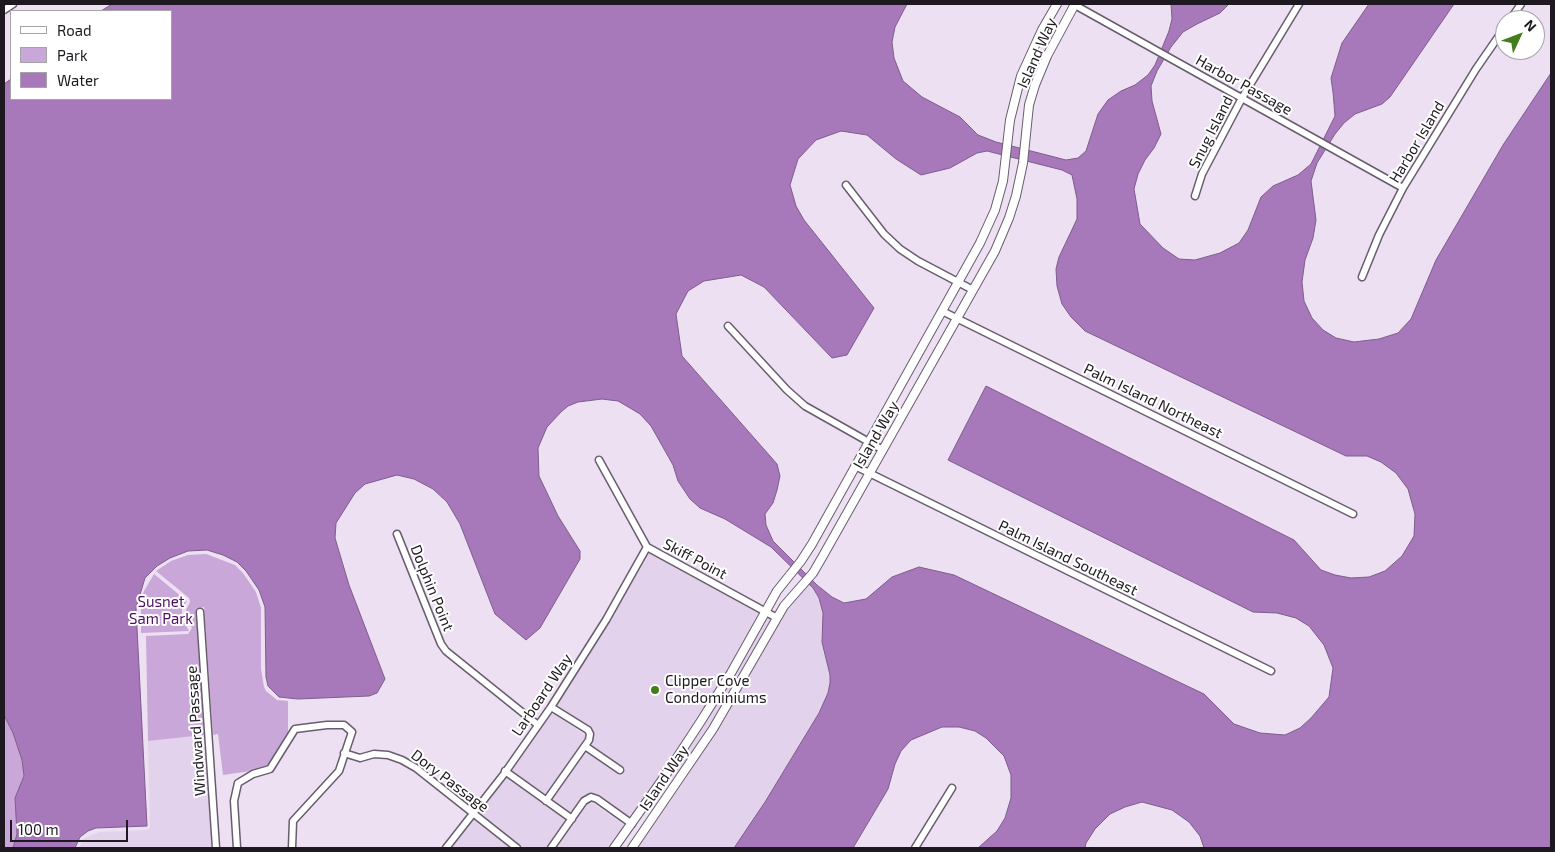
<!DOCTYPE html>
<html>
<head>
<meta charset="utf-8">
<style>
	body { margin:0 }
	#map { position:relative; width:1555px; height:852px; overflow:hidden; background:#ede0f3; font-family:"Exo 2",sans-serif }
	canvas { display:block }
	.frame { position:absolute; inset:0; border:5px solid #1e1920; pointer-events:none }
	.legend { position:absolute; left:10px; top:10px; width:162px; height:90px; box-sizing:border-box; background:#fff; border:1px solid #a5a3a6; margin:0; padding:6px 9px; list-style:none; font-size:15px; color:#1e1920 }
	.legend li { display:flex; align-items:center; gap:10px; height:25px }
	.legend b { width:25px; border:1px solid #a5a3a6 }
	.north { position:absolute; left:1495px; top:10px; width:50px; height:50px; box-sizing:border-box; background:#fff; border:1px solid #a5a3a6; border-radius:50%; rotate:47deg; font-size:14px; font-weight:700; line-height:20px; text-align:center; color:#1e1920 }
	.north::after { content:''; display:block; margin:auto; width:18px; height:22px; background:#427e19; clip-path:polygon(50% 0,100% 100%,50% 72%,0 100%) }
	.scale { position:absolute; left:10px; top:820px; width:118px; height:22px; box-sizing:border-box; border:2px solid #1e1920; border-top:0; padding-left:6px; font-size:15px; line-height:18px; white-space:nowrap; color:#1e1920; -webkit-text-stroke:4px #fff; paint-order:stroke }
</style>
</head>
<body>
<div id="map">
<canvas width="1555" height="852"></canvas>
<div class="frame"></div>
<ul class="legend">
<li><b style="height:6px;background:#fff"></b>Road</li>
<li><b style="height:14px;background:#caa7d9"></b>Park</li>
<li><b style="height:14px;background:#a778ba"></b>Water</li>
</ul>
<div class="north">N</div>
<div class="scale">100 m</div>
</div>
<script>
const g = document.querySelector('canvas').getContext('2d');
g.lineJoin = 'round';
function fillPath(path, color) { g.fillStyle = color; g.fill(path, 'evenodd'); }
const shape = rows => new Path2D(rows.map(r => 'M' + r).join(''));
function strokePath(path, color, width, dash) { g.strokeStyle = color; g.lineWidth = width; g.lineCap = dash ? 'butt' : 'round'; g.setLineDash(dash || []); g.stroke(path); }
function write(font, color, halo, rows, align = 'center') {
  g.font = font + ' "Exo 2",sans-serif'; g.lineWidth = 4; g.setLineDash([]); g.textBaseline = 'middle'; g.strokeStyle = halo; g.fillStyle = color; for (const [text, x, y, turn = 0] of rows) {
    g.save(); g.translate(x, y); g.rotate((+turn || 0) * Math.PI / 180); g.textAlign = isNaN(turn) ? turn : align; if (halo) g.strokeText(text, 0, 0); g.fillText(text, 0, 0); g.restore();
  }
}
const built = shape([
	[649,553,759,613,728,671,664,771,631,818,600,796,592,793,582,797,571,813,552,799,586,752,620,775,626,769,591,745,594,735,590,727,557,705,610,622],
	[808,583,819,598,823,613,822,642,830,675,830,683,828,693,819,713,745,833,734,848,637,848,685,780,716,731,788,608],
	[766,617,771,620,735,685,678,775,673,772,735,675],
	[552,712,586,736,546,795,511,770],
	[204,735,212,848,79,848,83,839,99,832,147,830,150,828,148,741],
	[506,777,566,820,546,848,524,848,479,812],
	[591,802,626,826,609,848,556,848,587,804],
	[473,819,510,848,451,848]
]);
const green = shape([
	[206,554,235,565,243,573,256,592,261,608,261,669,264,687,266,691,277,700,288,701,288,733,268,765,251,771,223,775,218,734,213,735,204,607,196,609,204,735,148,741,146,636,188,634,192,628,186,619,186,610,190,602,189,598,156,571,171,561,188,555],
	[154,574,187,601,182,609,182,614,183,620,189,631,141,633,141,599,144,591],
	[4,715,13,733,22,760,24,776,15,798,17,834,13,848,4,848]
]);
const water = shape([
	[112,4,907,4,895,27,892,42,894,58,903,81,922,97,960,117,978,135,996,142,1066,160,1078,158,1086,151,1098,114,1108,100,1121,91,1135,85,1148,75,1155,65,1169,31,1172,19,1171,4,1229,4,1220,13,1197,24,1183,32,1171,47,1157,71,1151,86,1152,101,1161,134,1154,148,1145,160,1138,174,1134,189,1140,224,1163,248,1179,259,1195,260,1220,253,1239,243,1248,230,1261,197,1273,186,1298,175,1311,164,1335,116,1333,92,1331,78,1342,43,1369,4,1454,4,1390,97,1382,104,1355,114,1344,123,1335,134,1317,163,1311,181,1316,220,1313,238,1305,260,1302,282,1304,301,1312,318,1323,330,1336,338,1354,342,1379,339,1398,333,1411,319,1436,260,1503,145,1551,73,1551,848,1204,848,1200,836,1189,822,1172,810,1142,802,1125,807,1110,814,1095,829,1086,843,1085,848,978,848,997,831,1005,818,1011,798,1011,775,1004,756,986,738,975,731,959,727,942,727,911,740,901,751,895,764,888,789,853,848,734,848,765,802,819,713,828,693,830,683,830,675,822,642,823,613,819,598,813,588,771,547,725,519,700,508,690,499,678,481,673,465,651,426,640,414,630,408,618,401,602,399,578,402,568,406,561,412,547,427,538,448,539,476,558,516,580,551,580,559,540,628,526,640,495,614,460,524,447,502,433,489,414,479,397,475,365,484,355,493,336,523,335,538,349,585,385,679,377,693,369,696,298,699,279,697,268,686,266,677,265,607,259,590,246,571,237,562,223,555,207,550,188,551,170,558,157,566,145,578,136,608,147,826,96,828,88,831,80,837,75,848,13,848,17,834,15,798,24,776,22,760,13,733,4,715,4,84,11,79,11,99,171,99,171,11,101,11,112,4],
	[841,131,867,135,896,159,921,175,950,168,977,153,987,151,1062,170,1072,175,1077,199,1077,219,1059,257,1056,269,1057,286,1062,304,1071,317,1085,331,1346,456,1367,456,1381,462,1396,473,1408,489,1415,514,1414,536,1402,556,1385,571,1369,577,1351,578,1335,575,1321,570,1294,540,986,386,948,460,1253,612,1277,613,1296,618,1309,626,1324,645,1333,668,1329,697,1311,718,1300,728,1285,735,1260,733,1234,724,1204,694,954,575,919,567,892,577,866,599,844,603,832,597,817,585,773,541,766,525,765,514,773,503,777,490,780,476,777,464,682,356,676,314,688,291,704,281,741,275,764,287,832,358,847,355,874,308,804,220,796,206,790,185,798,159,816,140,841,131]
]);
const minor = shape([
	[1073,4,1403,188],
	[4,10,13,4],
	[1510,20,1521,4],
	[846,185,884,234,900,249,918,261,973,290],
	[1195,196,1202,174,1242,98,1299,4],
	[1362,277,1379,235,1403,188,1476,69,1505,27],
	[942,311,1353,514],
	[728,326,787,390,805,406,883,450],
	[599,460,647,547,777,618],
	[855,466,1271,671],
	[397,534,441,644,446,651,538,725],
	[200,612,216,848],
	[585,746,620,770],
	[344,753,360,758,374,754,388,755,402,760,416,768,517,848],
	[505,771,572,819],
	[546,801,589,740,590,734,588,730,551,707],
	[237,848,234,801,238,783,253,774,270,769,295,729,327,725,344,725,352,732,339,771,293,821,292,848],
	[446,848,504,774,551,707,606,620,647,547],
	[551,848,584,801,591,797,597,799,632,824],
	[915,848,952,788]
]);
const tertiary = shape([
	[614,848,667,773,701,721,731,673,777,591,801,561,812,544,980,243,995,210,1003,181,1010,120,1021,76,1042,30,1057,4],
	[632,848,713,729,784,606,813,573,824,554,995,251,1009,218,1016,196,1023,163,1029,105,1035,85,1047,56,1075,4]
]);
const markers = [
	[655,690,5,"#427e19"]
];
const streetNames = [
	["Island Way",1037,53,-66],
	["Harbor Passage",1244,85,29],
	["Snug Island",1211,132,-63],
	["Harbor Island",1417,142,-59],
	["Palm Island Northeast",1153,401,26],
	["Island Way",876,435,-60],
	["Palm Island Southeast",1068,558,26],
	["Skiff Point",695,559,28],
	["Dolphin Point",432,588,68],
	["Larboard Way",542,695,-56],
	["Windward Passage",196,731,-94],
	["Island Way",664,778,-56],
	["Dory Passage",450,781,37]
];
const parkNames = [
	["Susnet",161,602],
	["Sam Park",161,619]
];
const poiNames = [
	["Clipper Cove",665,681],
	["Condominiums",665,698]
];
fillPath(built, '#e3d2eb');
fillPath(green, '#caa7d9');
fillPath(water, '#a778ba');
strokePath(water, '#7e5c8c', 1);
strokePath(minor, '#685d6d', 9);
strokePath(tertiary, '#685d6d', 10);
strokePath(minor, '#fff', 6);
strokePath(tertiary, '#fff', 8);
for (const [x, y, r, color] of markers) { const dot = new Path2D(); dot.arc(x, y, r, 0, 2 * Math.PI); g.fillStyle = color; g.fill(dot); strokePath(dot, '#fff', 2); }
write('15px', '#1e1920', '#fff', streetNames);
write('15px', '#4d0f61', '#fff', parkNames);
write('15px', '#1e1920', '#fff', poiNames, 'left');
</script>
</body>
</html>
